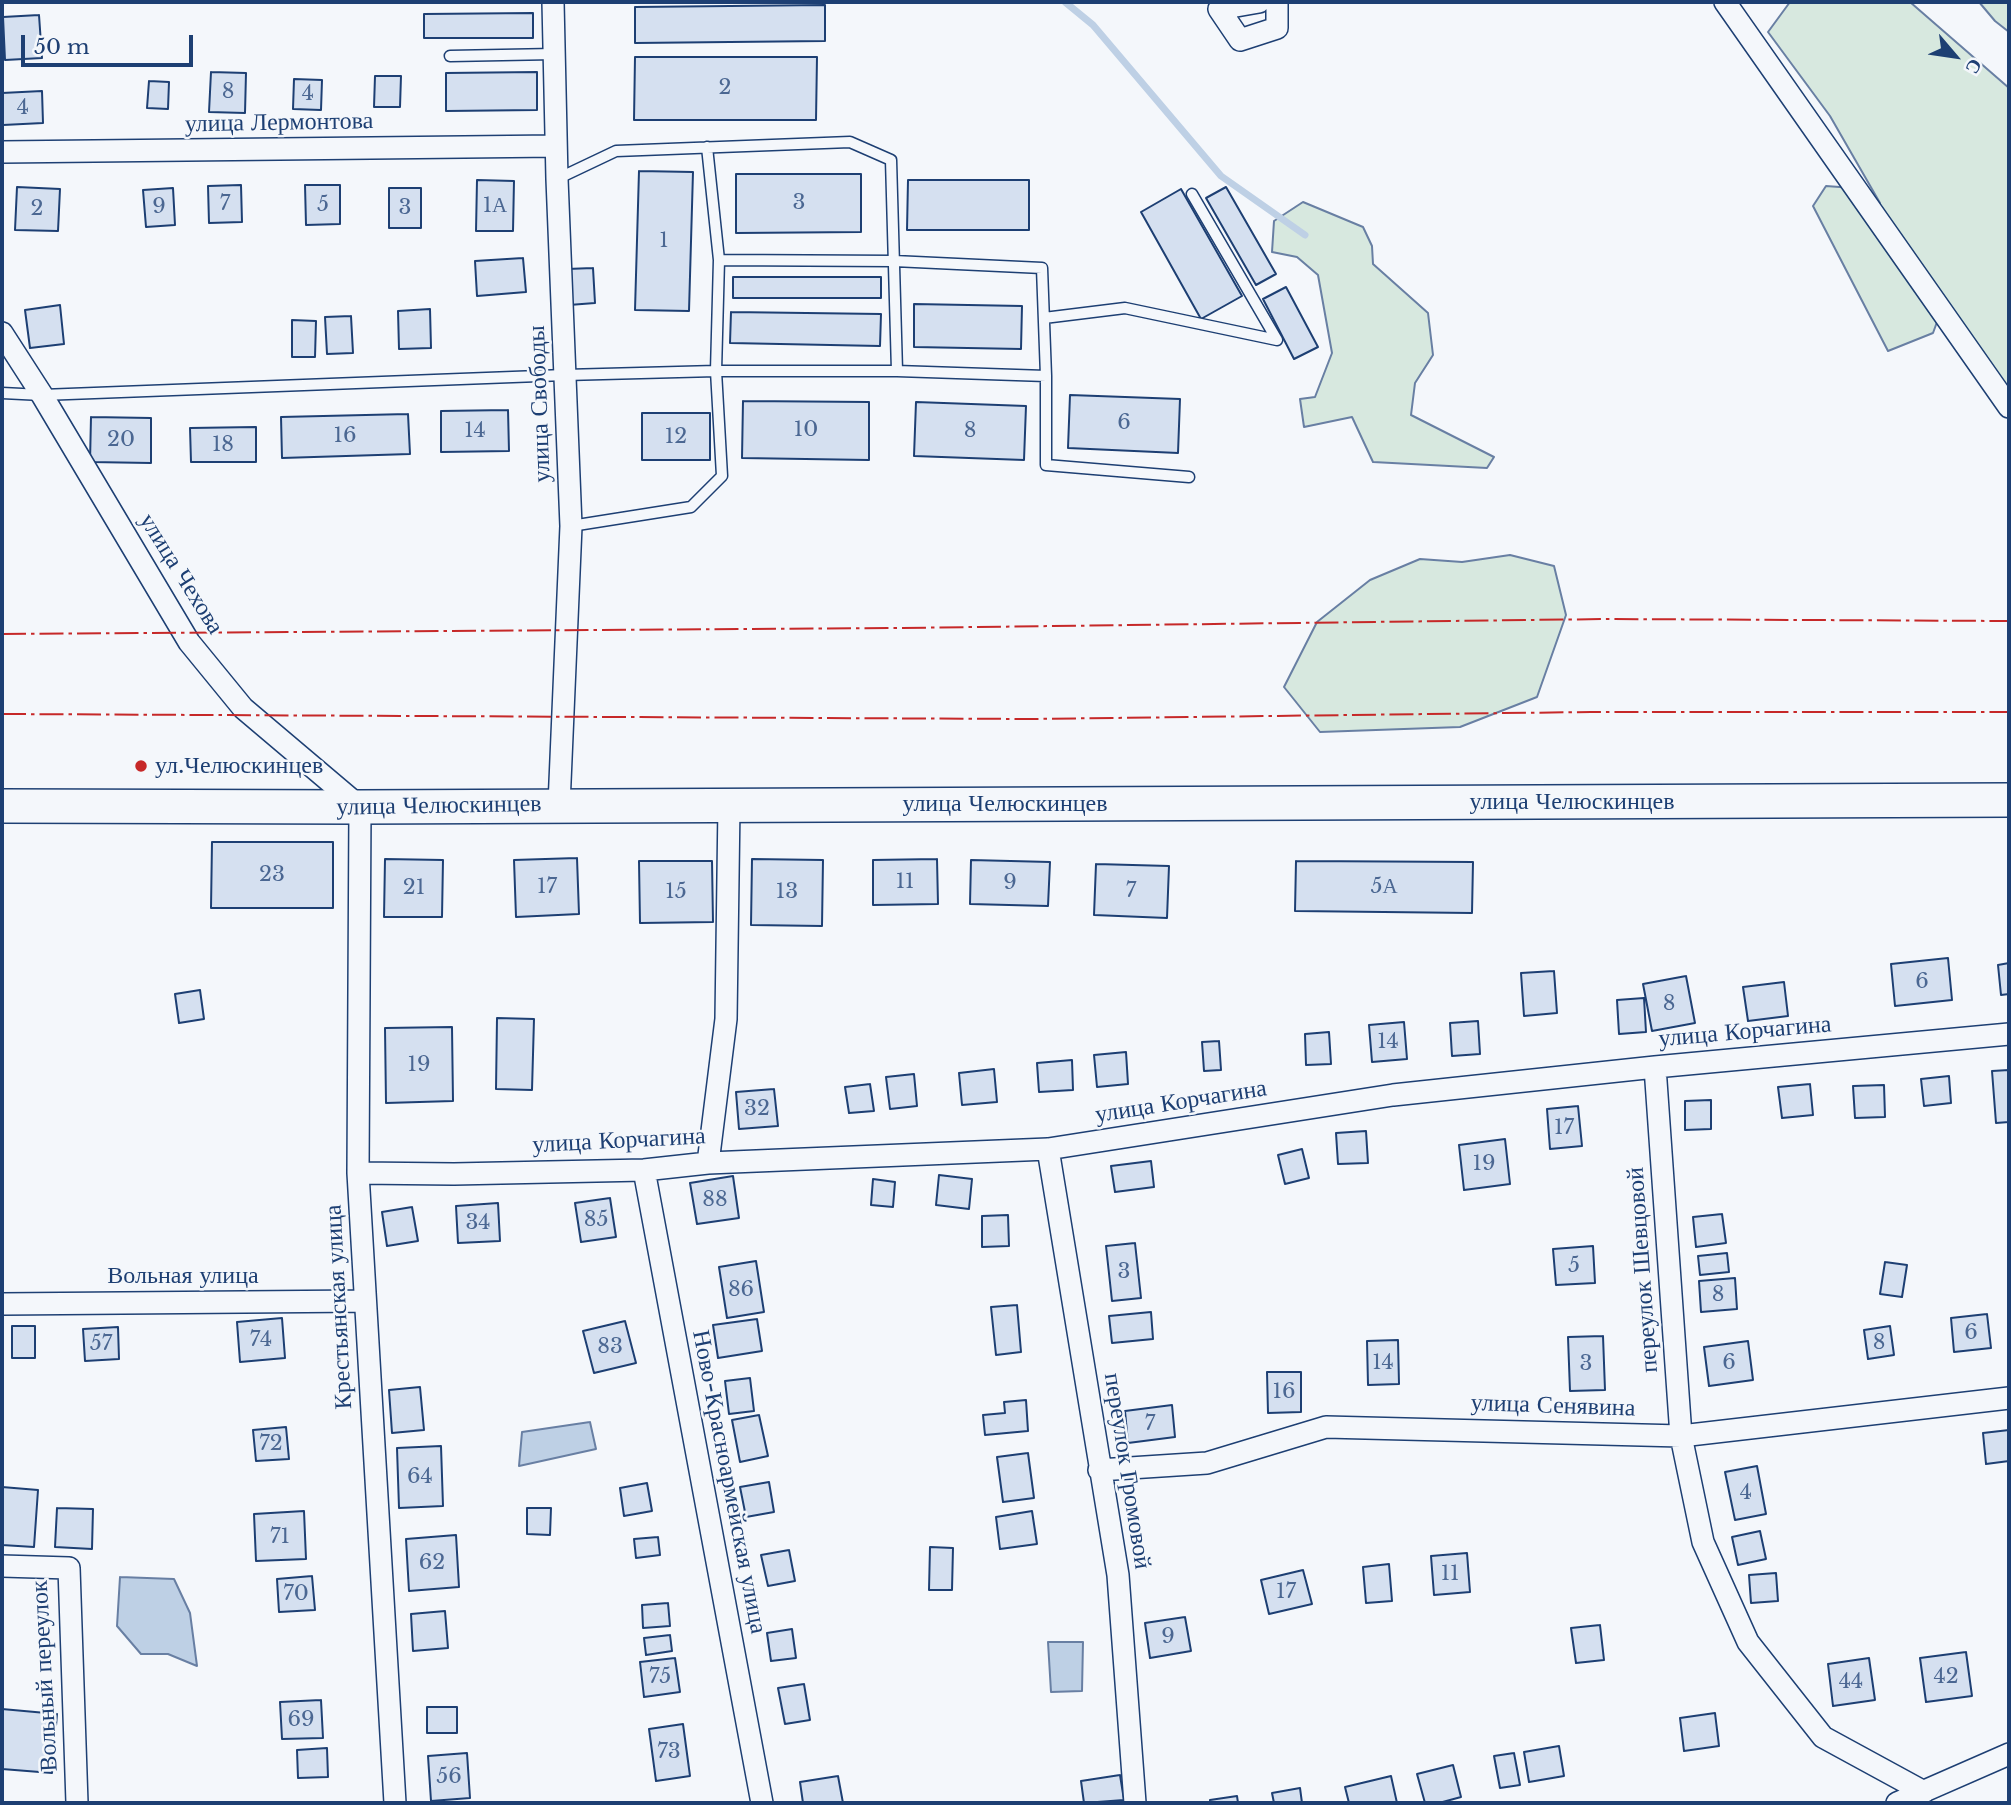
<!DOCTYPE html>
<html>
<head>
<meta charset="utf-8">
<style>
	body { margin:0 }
	#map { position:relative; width:2011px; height:1805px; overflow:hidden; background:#f4f7fb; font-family:"Libre Baskerville",serif }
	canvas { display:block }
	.frame { position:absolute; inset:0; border:4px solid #1d3f73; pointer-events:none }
	.north { position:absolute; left:1920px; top:21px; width:70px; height:70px; -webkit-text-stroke:5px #f4f7fb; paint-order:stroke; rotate:119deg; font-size:19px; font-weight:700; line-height:28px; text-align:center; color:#1d3f73 }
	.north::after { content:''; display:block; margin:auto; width:24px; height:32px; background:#1d3f73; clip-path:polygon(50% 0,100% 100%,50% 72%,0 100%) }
	.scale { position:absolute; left:21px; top:35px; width:172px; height:32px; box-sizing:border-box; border:4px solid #1d3f73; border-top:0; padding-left:9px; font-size:21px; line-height:24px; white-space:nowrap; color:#1d3f73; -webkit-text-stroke:5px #f4f7fb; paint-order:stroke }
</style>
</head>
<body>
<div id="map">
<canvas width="2011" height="1805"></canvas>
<div class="frame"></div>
<div class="north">С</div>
<div class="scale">50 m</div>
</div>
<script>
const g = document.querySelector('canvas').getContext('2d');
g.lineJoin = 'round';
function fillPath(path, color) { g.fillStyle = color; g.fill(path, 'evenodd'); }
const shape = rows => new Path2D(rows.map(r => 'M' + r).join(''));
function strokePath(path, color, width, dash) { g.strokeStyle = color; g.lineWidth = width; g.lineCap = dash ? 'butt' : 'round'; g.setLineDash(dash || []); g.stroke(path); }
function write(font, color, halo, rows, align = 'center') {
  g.font = font + ' "Libre Baskerville",serif'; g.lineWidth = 5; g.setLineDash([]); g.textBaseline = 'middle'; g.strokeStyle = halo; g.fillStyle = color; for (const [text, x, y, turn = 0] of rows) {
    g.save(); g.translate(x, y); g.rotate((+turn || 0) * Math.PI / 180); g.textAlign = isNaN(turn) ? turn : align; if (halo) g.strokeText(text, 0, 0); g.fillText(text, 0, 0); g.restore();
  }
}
const green = shape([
	[1790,2,1910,2,2009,88,2009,391,1941,311,1933,333,1888,351,1813,206,1826,186,1853,188,1880,203,1830,116,1768,32,1790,2],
	[1979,2,2009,2,2009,32,1995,21,1979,2],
	[1303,202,1363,227,1372,246,1373,264,1428,313,1433,355,1415,383,1411,415,1494,457,1487,468,1373,462,1352,417,1304,427,1300,399,1315,397,1332,353,1318,275,1297,257,1272,252,1274,221,1303,202],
	[1510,555,1554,566,1566,615,1537,697,1460,727,1320,732,1284,687,1317,622,1370,580,1420,559,1462,562,1510,555]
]);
const water = shape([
	[590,1422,596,1449,519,1466,522,1432,590,1422],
	[120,1577,174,1579,190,1613,197,1666,168,1654,141,1654,117,1626,120,1577],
	[1048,1642,1083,1642,1082,1691,1051,1692,1048,1642]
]);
const stream = shape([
	[1065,2,1093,25,1221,176,1305,235]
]);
const building = shape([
	[825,5,825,41,635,43,635,7,825,5],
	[533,13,533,38,424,38,424,14,533,13],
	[39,15,42,58,5,60,3,17,39,15],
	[635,57,817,57,816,120,634,120,635,57],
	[211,72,246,73,245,113,209,112,211,72],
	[537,72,537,110,446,111,446,73,537,72],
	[375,76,401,76,400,107,374,107,375,76],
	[294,79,322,80,321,110,293,109,294,79],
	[149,81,169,82,168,109,147,108,149,81],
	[42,91,43,123,3,125,2,93,42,91],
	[639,171,693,172,689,311,635,310,639,171],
	[736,174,861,174,861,232,736,233,736,174],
	[477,180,514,181,513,231,476,231,477,180],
	[908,180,1029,180,1029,230,907,230,908,180],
	[241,185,242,222,209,223,208,186,241,185],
	[305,185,340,185,340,224,306,225,305,185],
	[17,187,60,189,58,231,15,230,17,187],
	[1226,187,1276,274,1256,285,1206,198,1226,187],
	[173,188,175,225,146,227,143,190,173,188],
	[389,188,421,188,421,228,389,228,389,188],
	[1181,189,1242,296,1201,319,1141,212,1181,189],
	[523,258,526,292,477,296,475,261,523,258],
	[593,268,595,303,569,305,567,269,593,268],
	[733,277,881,277,881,298,733,298,733,277],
	[1286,287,1318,347,1294,359,1263,299,1286,287],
	[914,304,1022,306,1021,349,914,347,914,304],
	[60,305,64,344,30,348,25,310,60,305],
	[430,309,431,348,399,349,398,311,430,309],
	[731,312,881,314,880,346,730,343,731,312],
	[351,316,353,353,327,354,325,317,351,316],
	[292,320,316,321,315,357,292,357,292,320],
	[1070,395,1180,399,1178,453,1068,448,1070,395],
	[743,401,869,402,869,460,742,458,743,401],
	[916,402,1026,406,1024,460,914,456,916,402],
	[508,410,509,451,441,452,441,411,508,410],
	[642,413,710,413,710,460,642,460,642,413],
	[408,414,410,454,282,458,281,417,408,414],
	[91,417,151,418,151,463,90,462,91,417],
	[256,427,256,462,191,462,190,428,256,427],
	[212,842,333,842,333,908,211,908,212,842],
	[577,858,579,914,516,917,514,860,577,858],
	[385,859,443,860,442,917,384,917,385,859],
	[752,859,823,860,822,926,751,925,752,859],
	[937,859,938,904,873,905,873,860,937,859],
	[971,860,1050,862,1048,906,970,904,971,860],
	[639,861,712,861,713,922,640,923,639,861],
	[1296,861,1473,862,1472,913,1295,911,1296,861],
	[1096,864,1169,866,1167,918,1094,915,1096,864],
	[1948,958,1952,1000,1895,1006,1891,964,1948,958],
	[2009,963,2009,994,2001,995,1998,965,2009,963],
	[1554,971,1557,1013,1524,1016,1521,973,1554,971],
	[1686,976,1695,1023,1652,1031,1643,984,1686,976],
	[1784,982,1788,1016,1748,1021,1743,987,1784,982],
	[200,990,204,1019,179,1023,175,994,200,990],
	[1644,998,1646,1032,1619,1034,1617,1000,1644,998],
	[497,1018,534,1019,532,1090,496,1089,497,1018],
	[1478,1021,1480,1054,1452,1056,1450,1023,1478,1021],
	[1404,1022,1407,1059,1372,1062,1369,1025,1404,1022],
	[452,1027,453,1101,386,1103,385,1028,452,1027],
	[1329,1032,1331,1064,1306,1065,1305,1034,1329,1032],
	[1219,1041,1221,1070,1204,1071,1202,1042,1219,1041],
	[1126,1052,1128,1084,1097,1087,1094,1055,1126,1052],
	[1072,1060,1073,1090,1039,1092,1037,1063,1072,1060],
	[994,1069,997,1102,962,1105,959,1073,994,1069],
	[2009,1070,2009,1122,1996,1123,1992,1071,2009,1070],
	[914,1074,917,1106,890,1109,886,1077,914,1074],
	[1949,1076,1951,1103,1924,1106,1921,1079,1949,1076],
	[870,1084,874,1111,849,1113,845,1087,870,1084],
	[1810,1084,1813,1115,1782,1118,1778,1087,1810,1084],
	[1884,1085,1885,1117,1855,1118,1853,1086,1884,1085],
	[774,1089,778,1126,739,1129,736,1092,774,1089],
	[1711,1100,1711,1129,1685,1130,1685,1101,1711,1100],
	[1578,1106,1582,1146,1550,1149,1547,1109,1578,1106],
	[1366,1131,1368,1163,1338,1164,1336,1133,1366,1131],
	[1505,1139,1510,1184,1464,1190,1459,1145,1505,1139],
	[1302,1149,1309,1178,1285,1184,1278,1155,1302,1149],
	[1151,1161,1154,1187,1115,1192,1111,1166,1151,1161],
	[939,1175,972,1179,969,1209,936,1205,939,1175],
	[733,1176,739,1218,697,1224,690,1183,733,1176],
	[873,1179,895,1182,893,1207,871,1205,873,1179],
	[610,1198,616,1237,581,1242,575,1203,610,1198],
	[498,1203,500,1241,458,1243,456,1206,498,1203],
	[412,1207,418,1241,387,1246,382,1212,412,1207],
	[1722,1214,1726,1243,1696,1247,1693,1217,1722,1214],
	[1008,1215,1009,1246,982,1247,982,1216,1008,1215],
	[1135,1243,1141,1298,1112,1301,1106,1246,1135,1243],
	[1593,1246,1595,1283,1556,1285,1553,1249,1593,1246],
	[1727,1253,1729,1272,1700,1275,1698,1256,1727,1253],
	[756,1261,764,1312,727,1318,719,1267,756,1261],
	[1885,1262,1907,1265,1902,1297,1880,1294,1885,1262],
	[1735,1278,1737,1309,1701,1312,1699,1281,1735,1278],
	[1017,1305,1021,1352,996,1355,991,1307,1017,1305],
	[1151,1312,1153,1339,1112,1343,1109,1316,1151,1312],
	[1987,1314,1991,1348,1954,1352,1951,1318,1987,1314],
	[282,1318,285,1358,240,1362,237,1322,282,1318],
	[757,1319,762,1351,718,1358,713,1325,757,1319],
	[625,1321,636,1363,594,1373,583,1331,625,1321],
	[12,1326,35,1326,35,1358,12,1358,12,1326],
	[1890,1326,1894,1355,1868,1359,1864,1330,1890,1326],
	[118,1327,119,1359,85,1361,83,1329,118,1327],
	[1603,1336,1605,1390,1570,1391,1568,1337,1603,1336],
	[1398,1340,1399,1384,1368,1385,1367,1341,1398,1340],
	[1748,1341,1753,1380,1709,1386,1704,1347,1748,1341],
	[1267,1372,1301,1372,1301,1412,1268,1413,1267,1372],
	[750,1378,754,1411,729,1414,725,1381,750,1378],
	[420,1387,424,1430,392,1433,389,1390,420,1387],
	[1026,1400,1028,1431,985,1435,983,1415,1005,1413,1004,1402,1026,1400],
	[1172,1405,1175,1437,1128,1443,1125,1411,1172,1405],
	[759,1415,768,1456,740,1462,732,1420,759,1415],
	[286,1427,289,1459,256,1461,253,1430,286,1427],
	[2009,1430,2009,1461,1986,1464,1983,1433,2009,1430],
	[441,1446,443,1506,399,1508,397,1448,441,1446],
	[1028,1453,1034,1498,1003,1502,997,1457,1028,1453],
	[1757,1466,1766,1514,1735,1520,1725,1472,1757,1466],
	[769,1482,774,1512,746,1517,740,1487,769,1482],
	[647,1483,652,1511,624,1516,620,1488,647,1483],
	[2,1487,38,1490,34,1547,2,1545,2,1487],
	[57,1508,93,1509,92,1549,55,1547,57,1508],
	[527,1508,551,1508,550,1535,527,1534,527,1508],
	[304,1511,306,1559,256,1561,254,1514,304,1511],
	[1032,1511,1037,1544,1000,1549,996,1517,1032,1511],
	[1760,1531,1766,1559,1738,1565,1732,1537,1760,1531],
	[456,1535,459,1587,409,1591,406,1539,456,1535],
	[658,1537,660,1555,636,1558,634,1539,658,1537],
	[930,1547,953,1548,952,1590,929,1590,930,1547],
	[789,1550,795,1581,768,1586,761,1555,789,1550],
	[1467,1553,1470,1592,1434,1595,1431,1556,1467,1553],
	[1389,1564,1392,1601,1366,1603,1363,1567,1389,1564],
	[1303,1570,1312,1604,1269,1614,1261,1580,1303,1570],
	[1776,1573,1778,1601,1751,1603,1749,1575,1776,1573],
	[312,1576,315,1610,279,1612,277,1579,312,1576],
	[668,1603,670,1626,643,1628,642,1605,668,1603],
	[445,1611,448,1648,413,1651,411,1614,445,1611],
	[1185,1617,1191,1651,1150,1658,1145,1623,1185,1617],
	[1600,1625,1604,1660,1576,1663,1571,1628,1600,1625],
	[792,1629,796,1658,771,1661,767,1633,792,1629],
	[670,1635,672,1651,646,1655,644,1638,670,1635],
	[1966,1652,1972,1696,1926,1702,1920,1658,1966,1652],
	[675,1658,680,1692,644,1697,640,1662,675,1658],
	[1869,1658,1875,1700,1833,1706,1828,1664,1869,1658],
	[804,1684,810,1720,785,1724,778,1688,804,1684],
	[321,1700,323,1738,282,1739,280,1702,321,1700],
	[427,1707,457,1707,457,1733,427,1733,427,1707],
	[2,1709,57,1714,52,1773,2,1769,2,1709],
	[1715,1713,1719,1746,1684,1751,1680,1718,1715,1713],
	[683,1724,690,1776,656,1781,649,1729,683,1724],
	[1559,1746,1564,1776,1529,1782,1524,1752,1559,1746],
	[327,1748,328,1777,298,1778,297,1750,327,1748],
	[467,1753,470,1798,431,1801,428,1756,467,1753],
	[1514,1753,1520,1785,1500,1788,1494,1756,1514,1753],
	[1453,1765,1461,1797,1439,1803,1425,1803,1417,1774,1453,1765],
	[1120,1775,1124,1800,1084,1803,1081,1781,1120,1775],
	[838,1776,843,1803,803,1803,800,1782,838,1776],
	[1391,1776,1397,1803,1349,1803,1345,1787,1391,1776],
	[1300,1788,1302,1803,1274,1803,1272,1793,1300,1788],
	[1237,1796,1238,1803,1210,1803,1210,1800,1237,1796]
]);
const lane = shape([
	[450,56,554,54],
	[707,147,719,260,894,261,1042,268,1046,376,897,371],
	[1044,318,1125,308,1277,340,1192,194],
	[1046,376,1046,465,1189,477],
	[2,393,42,395,565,375,716,371,897,371,891,160,850,142,616,151,557,179],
	[571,526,691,507,722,476,716,371,719,260]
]);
const street = shape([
	[553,2,557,179,571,526,559,805],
	[1259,2,1219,9,1240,40,1277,28,1277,2],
	[1725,2,2009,407],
	[2,152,556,146],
	[2,333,42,395,189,642,243,708,360,807,358,1173,395,1803],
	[1655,1067,1681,1436,1703,1542,1748,1642,1823,1737,1924,1792],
	[1048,1149,1118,1575,1135,1803],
	[708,1163,726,1019,729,805],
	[644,1170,762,1803],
	[358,1173,454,1174,644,1170,708,1163,1048,1149,1393,1095,1655,1067,2009,1034],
	[2,1304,365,1301],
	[1099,1470,1207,1463,1326,1427,1681,1436,2009,1398],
	[2,1566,69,1568,77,1803],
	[1897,1803,2009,1754]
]);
const primary = shape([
	[2,806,360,807,2009,800]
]);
const power = shape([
	[2,634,898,628,1607,619,2009,621],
	[2,714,1030,719,1591,712,2009,712]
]);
const markers = [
	[141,766,7,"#c62828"]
];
const numberNames = [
	["2",725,88],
	["8",228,92],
	["4",308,94],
	["4",23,108],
	["3",799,203],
	["7",225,204],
	["5",323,205],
	["1А",495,206],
	["9",159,207],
	["3",405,208],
	["2",37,209],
	["1",664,241],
	["6",1124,423],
	["10",806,430],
	["14",475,431],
	["8",970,431],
	["16",345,436],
	["12",676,437],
	["20",121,440],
	["18",223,445],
	["23",272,875],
	["11",905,882],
	["9",1010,883],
	["17",547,887],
	["5А",1384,887],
	["21",414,888],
	["7",1131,891],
	["15",676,892],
	["13",787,892],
	["6",1922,982],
	["8",1669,1004],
	["14",1388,1042],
	["19",419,1065],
	["32",757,1109],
	["17",1564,1128],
	["19",1484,1164],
	["88",715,1200],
	["85",596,1220],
	["34",478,1223],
	["5",1574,1266],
	["3",1124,1272],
	["86",741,1290],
	["8",1718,1295],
	["6",1971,1333],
	["74",261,1340],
	["8",1879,1343],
	["57",101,1344],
	["83",610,1347],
	["14",1383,1363],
	["6",1729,1363],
	["3",1586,1364],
	["16",1284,1392],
	["7",1150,1424],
	["72",271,1444],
	["64",420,1477],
	["4",1746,1493],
	["71",280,1537],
	["62",432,1563],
	["11",1450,1574],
	["17",1286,1592],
	["70",296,1594],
	["9",1168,1637],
	["75",660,1677],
	["42",1946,1677],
	["44",1851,1682],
	["69",301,1720],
	["73",669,1752],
	["56",449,1777]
];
const streetNames = [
	["улица Лермонтова",279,123,-1],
	["улица Свободы",540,404,-92],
	["улица Чехова",181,574,58],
	["улица Челюскинцев",1572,802],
	["улица Челюскинцев",1005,804],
	["улица Челюскинцев",439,806,-1],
	["улица Корчагина",1745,1032,-5],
	["улица Корчагина",1181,1102,-9],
	["улица Корчагина",619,1141,-3],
	["переулок Шевцовой",1643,1270,-94],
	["Вольная улица",183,1276],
	["Крестьянская улица",339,1307,-93],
	["улица Сенявина",1553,1406,2],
	["переулок Громовой",1127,1471,81],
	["Ново-Красноармейская улица",729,1482,79],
	["Вольный переулок",45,1676,-93]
];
const poiNames = [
	["ул.Челюскинцев",155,766]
];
fillPath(green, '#d7e8df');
strokePath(green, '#687fa3', 2);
fillPath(water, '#bed0e5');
strokePath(water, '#687fa3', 2);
strokePath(stream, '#bed0e5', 7);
fillPath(building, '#d5e0f0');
strokePath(building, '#1d3f73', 2);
strokePath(lane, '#1d3f73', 13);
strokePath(street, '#1d3f73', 24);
strokePath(primary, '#1d3f73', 36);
strokePath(lane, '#f4f7fb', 10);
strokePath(street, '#f4f7fb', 21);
strokePath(primary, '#f4f7fb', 33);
strokePath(power, '#c62828', 2, [24, 5, 3.5, 5]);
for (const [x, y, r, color] of markers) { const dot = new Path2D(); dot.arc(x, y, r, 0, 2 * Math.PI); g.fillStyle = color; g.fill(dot); strokePath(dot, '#f4f7fb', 2.5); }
write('21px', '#4b6792', null, numberNames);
write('24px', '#1d3f73', '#f4f7fb', streetNames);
write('24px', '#1d3f73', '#f4f7fb', poiNames, 'left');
</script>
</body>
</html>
